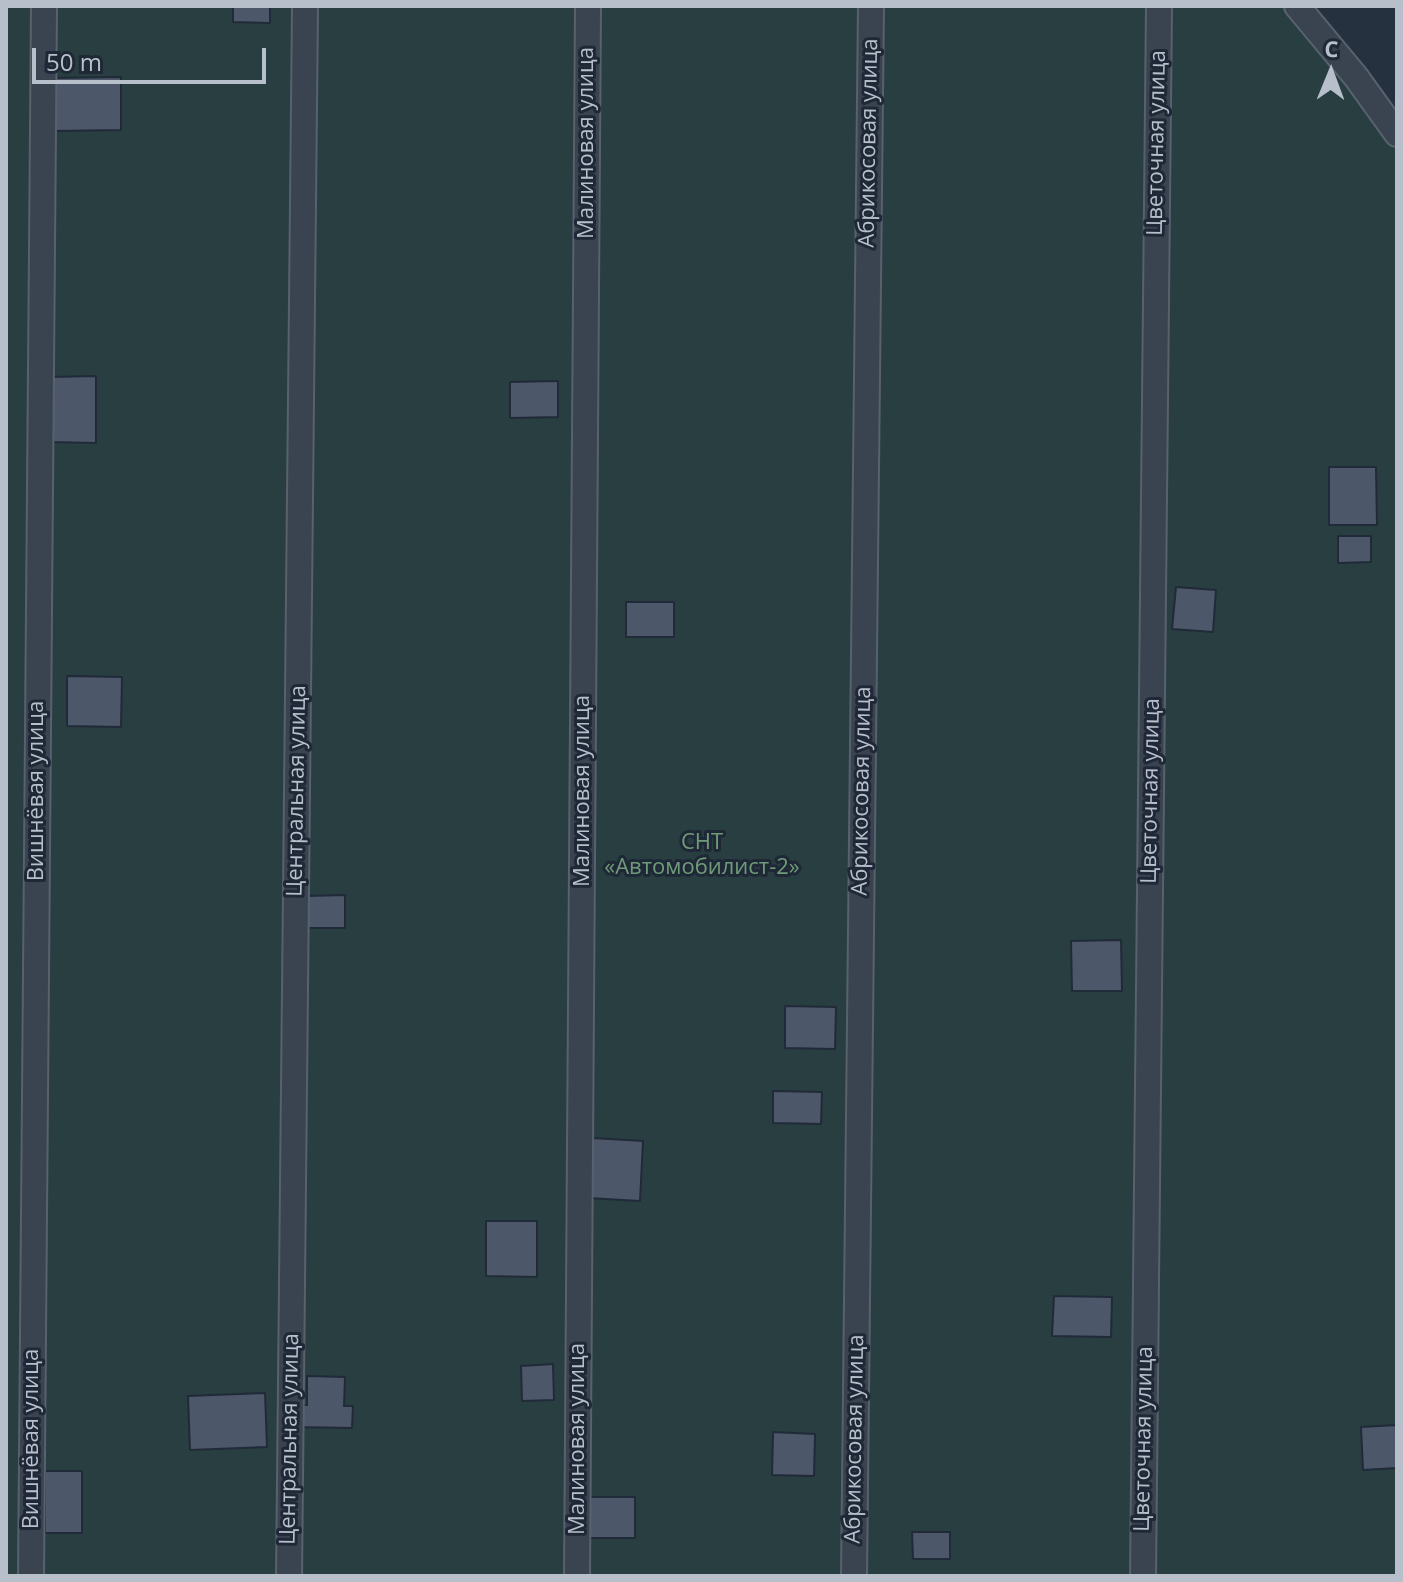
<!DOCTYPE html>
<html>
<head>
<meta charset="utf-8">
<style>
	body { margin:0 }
	#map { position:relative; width:1403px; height:1582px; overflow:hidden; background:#263140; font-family:"Open Sans",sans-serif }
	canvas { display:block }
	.frame { position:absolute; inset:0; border:8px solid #b7bfcb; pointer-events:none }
	.north { position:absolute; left:1291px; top:32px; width:80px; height:80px; -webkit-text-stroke:6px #1f2836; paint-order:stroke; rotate:1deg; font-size:22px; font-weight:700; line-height:32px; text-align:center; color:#b7bfcb }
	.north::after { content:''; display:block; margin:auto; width:28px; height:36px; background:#b7bfcb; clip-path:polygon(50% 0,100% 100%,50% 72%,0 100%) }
	.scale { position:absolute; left:32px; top:48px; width:234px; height:36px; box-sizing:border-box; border:4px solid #b7bfcb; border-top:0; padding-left:10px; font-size:24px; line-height:28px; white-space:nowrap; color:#b7bfcb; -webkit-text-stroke:6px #1f2836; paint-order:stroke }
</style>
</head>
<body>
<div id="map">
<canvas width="1403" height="1582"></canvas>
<div class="frame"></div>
<div class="north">С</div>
<div class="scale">50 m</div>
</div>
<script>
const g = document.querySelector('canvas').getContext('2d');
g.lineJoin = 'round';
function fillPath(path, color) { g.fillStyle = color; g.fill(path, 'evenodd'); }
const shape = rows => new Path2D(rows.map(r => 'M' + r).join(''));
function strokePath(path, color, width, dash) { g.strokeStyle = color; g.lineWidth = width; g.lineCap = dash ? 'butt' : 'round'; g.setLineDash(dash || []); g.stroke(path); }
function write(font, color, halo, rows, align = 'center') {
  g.font = font + ' "Open Sans",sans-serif'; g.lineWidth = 6; g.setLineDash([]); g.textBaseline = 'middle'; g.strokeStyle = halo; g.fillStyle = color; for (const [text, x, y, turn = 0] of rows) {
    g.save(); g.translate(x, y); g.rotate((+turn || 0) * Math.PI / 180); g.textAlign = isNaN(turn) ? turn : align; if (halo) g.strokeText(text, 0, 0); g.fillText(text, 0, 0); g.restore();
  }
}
const green = shape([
	[6,6,1297,6,1397,134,1397,1576,6,1576]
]);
const building = shape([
	[233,6,270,6,270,23,233,22,233,6],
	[121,77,121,130,53,131,52,78,121,77],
	[96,376,96,443,49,442,50,377,96,376],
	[558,381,558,417,510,418,510,382,558,381],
	[1329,467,1376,467,1377,525,1329,525,1329,467],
	[1338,536,1371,536,1371,562,1338,563,1338,536],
	[1176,587,1216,590,1213,632,1172,629,1176,587],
	[626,602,674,602,674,637,626,637,626,602],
	[67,676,122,677,121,727,67,726,67,676],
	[345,895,345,928,306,928,305,896,345,895],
	[1121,940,1122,991,1072,991,1071,941,1121,940],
	[785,1006,836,1007,835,1049,785,1048,785,1006],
	[773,1091,822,1092,821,1124,773,1123,773,1091],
	[592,1138,643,1141,640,1201,588,1198,592,1138],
	[486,1221,537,1221,537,1277,486,1276,486,1221],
	[1054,1296,1112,1297,1111,1337,1052,1336,1054,1296],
	[553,1364,554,1400,522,1401,521,1366,553,1364],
	[307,1376,345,1377,344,1406,353,1406,352,1428,295,1427,296,1405,307,1405,307,1376],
	[265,1393,267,1447,190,1450,188,1396,265,1393],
	[1397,1425,1397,1468,1363,1470,1361,1427,1397,1425],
	[773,1432,815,1434,814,1476,772,1475,773,1432],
	[45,1471,82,1471,82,1533,45,1533,45,1471],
	[587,1497,635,1497,635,1538,587,1538,587,1497],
	[912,1532,950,1532,950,1559,913,1559,912,1532]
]);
const minor = shape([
	[1297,6,1356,77,1397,134],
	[31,1576,44,6],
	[289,1576,305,6],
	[577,1576,588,6],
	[854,1576,871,6],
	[1143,1576,1159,6]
]);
const streetNames = [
	["Малиновая улица",587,143,-90],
	["Абрикосовая улица",869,143,-89],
	["Цветочная улица",1157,143,-89],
	["Вишнёвая улица",37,791,-90],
	["Центральная улица",297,791,-89],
	["Малиновая улица",583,791,-90],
	["Абрикосовая улица",862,791,-89],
	["Цветочная улица",1151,791,-89],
	["Вишнёвая улица",32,1439,-90],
	["Центральная улица",290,1439,-89],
	["Малиновая улица",578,1439,-90],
	["Абрикосовая улица",855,1439,-89],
	["Цветочная улица",1144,1439,-89]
];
const parkNames = [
	["СНТ",702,843],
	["«Автомобилист-2»",702,868]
];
fillPath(green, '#283e41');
fillPath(building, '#4c5869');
strokePath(building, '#212a38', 2);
strokePath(minor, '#58616e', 28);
strokePath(minor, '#3a4350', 24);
write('22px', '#b7bfcb', '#1f2836', streetNames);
write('22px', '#6f9b79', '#1f2836', parkNames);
</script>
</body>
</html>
